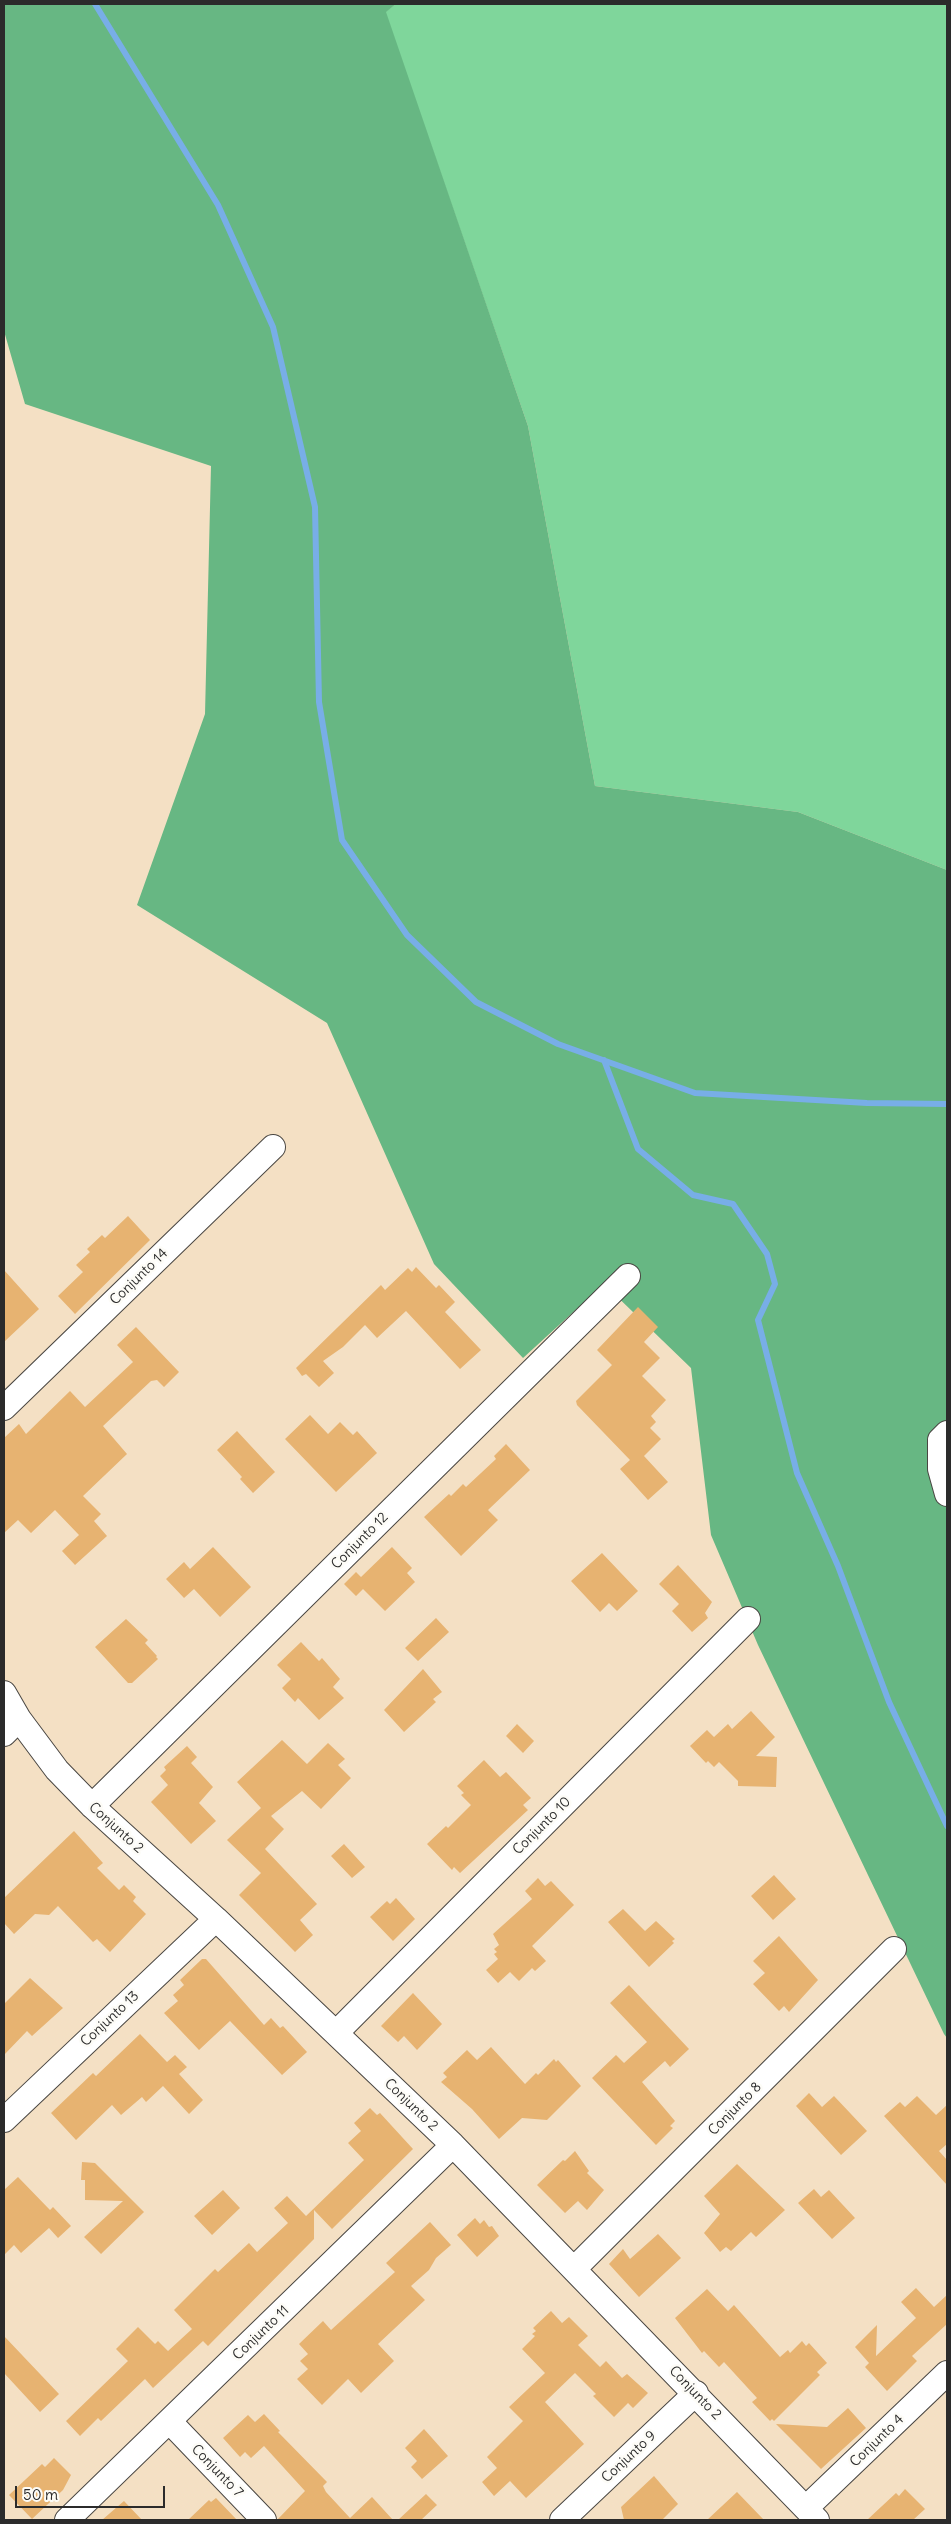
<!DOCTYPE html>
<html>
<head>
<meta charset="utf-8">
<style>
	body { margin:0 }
	#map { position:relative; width:951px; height:2524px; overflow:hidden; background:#f4e0c4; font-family:Delius,sans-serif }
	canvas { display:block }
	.frame { position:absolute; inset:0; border:5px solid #2b2b2b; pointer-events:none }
	.scale { position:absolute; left:15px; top:2486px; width:150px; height:22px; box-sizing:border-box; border:2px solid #2b2b2b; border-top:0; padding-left:6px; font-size:15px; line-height:18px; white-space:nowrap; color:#2b2b2b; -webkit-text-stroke:4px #fdfcf7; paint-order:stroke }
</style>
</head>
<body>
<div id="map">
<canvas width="951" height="2524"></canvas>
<div class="frame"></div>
<div class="scale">50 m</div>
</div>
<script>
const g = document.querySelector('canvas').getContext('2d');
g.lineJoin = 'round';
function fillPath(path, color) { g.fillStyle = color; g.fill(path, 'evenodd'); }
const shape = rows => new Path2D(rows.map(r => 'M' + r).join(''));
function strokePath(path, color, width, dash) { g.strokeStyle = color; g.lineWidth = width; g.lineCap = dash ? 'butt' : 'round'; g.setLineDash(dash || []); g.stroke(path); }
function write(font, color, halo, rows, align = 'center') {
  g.font = font + ' Delius,sans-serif'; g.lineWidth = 5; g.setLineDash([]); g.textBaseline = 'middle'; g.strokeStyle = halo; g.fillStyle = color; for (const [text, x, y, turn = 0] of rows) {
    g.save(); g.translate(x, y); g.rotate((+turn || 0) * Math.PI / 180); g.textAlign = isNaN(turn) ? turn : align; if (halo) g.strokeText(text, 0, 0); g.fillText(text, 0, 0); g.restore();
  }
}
const green = shape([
	[396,4,947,4,947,870,798,812,595,786,528,426,385,12]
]);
const forest = shape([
	[4,4,396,4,386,12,528,426,595,786,798,812,947,870,947,2038,944,2034,758,1645,711,1535,691,1368,604,1284,523,1358,434,1264,327,1023,137,905,205,714,211,466,25,404,4,331]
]);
const stream = shape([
	[95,4,218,205,273,327,315,507,319,702,342,840,407,935,476,1002,558,1044,695,1093,867,1103,947,1104],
	[604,1060,638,1149,693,1195,733,1204,767,1254,775,1284,758,1320,797,1473,838,1566,889,1702,947,1826]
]);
const building = shape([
	[128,1216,150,1240,75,1314,58,1296,83,1272,76,1265,90,1252,87,1249,102,1235,105,1238],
	[416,1267,436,1288,439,1285,455,1302,445,1312,481,1350,460,1369,406,1311,377,1338,365,1325,343,1347,323,1361,334,1373,319,1387,306,1374,302,1376,296,1368,381,1285,385,1290,408,1268,412,1272],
	[4,1270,39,1309,4,1342],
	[638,1307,658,1327,644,1342,660,1358,642,1376,666,1400,651,1416,656,1422,650,1428,661,1439,644,1456,668,1482,648,1500,620,1469,630,1460,577,1405,576,1401,612,1365,597,1350],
	[136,1327,179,1372,164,1387,157,1380,151,1381,103,1426,127,1454,83,1496,101,1514,94,1521,107,1536,75,1565,62,1551,79,1535,55,1510,31,1533,18,1520,4,1533,4,1438,19,1424,26,1434,70,1391,85,1407,133,1362,117,1345],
	[310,1415,328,1434,340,1422,353,1435,357,1431,377,1453,336,1492,285,1439],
	[237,1431,275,1472,253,1493,240,1479,242,1477,217,1450],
	[506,1444,530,1470,488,1510,498,1520,461,1556,424,1517,449,1494,451,1496,463,1484,466,1487,496,1459,494,1456],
	[213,1547,251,1587,220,1617,194,1589,184,1598,166,1579,184,1562,190,1569],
	[392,1547,412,1568,407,1573,415,1582,385,1611,363,1589,356,1596,344,1584,356,1572,361,1577],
	[602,1553,638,1591,617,1611,609,1603,600,1612,571,1581],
	[678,1565,712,1602,705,1613,708,1618,692,1632,672,1611,679,1604,659,1584],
	[436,1618,449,1632,418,1661,405,1648],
	[126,1619,148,1640,145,1643,157,1656,156,1657,158,1659,132,1683,128,1683,95,1647],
	[301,1642,319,1661,322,1658,340,1679,333,1687,344,1698,319,1720,298,1698,295,1702,282,1688,291,1679,277,1665],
	[423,1669,442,1692,433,1699,436,1702,404,1732,384,1710],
	[751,1711,775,1737,756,1756,777,1757,776,1787,738,1786,738,1781,719,1762,714,1767,708,1761,706,1763,690,1746,707,1730,714,1737,728,1724,732,1729],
	[517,1724,534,1741,523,1753,506,1736],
	[282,1740,307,1764,328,1743,345,1759,338,1765,351,1778,321,1809,302,1791,271,1816,284,1829,265,1849,317,1904,300,1920,313,1935,295,1952,239,1895,261,1873,227,1840,261,1808,237,1782],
	[187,1746,197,1757,191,1763,213,1787,199,1803,216,1821,191,1844,151,1802,168,1785,160,1776,166,1770,164,1767],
	[484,1760,500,1777,506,1772,531,1798,523,1805,528,1810,460,1873,454,1867,452,1870,427,1844,446,1826,448,1828,471,1805,461,1795,464,1793,457,1786],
	[74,1831,103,1863,97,1868,119,1890,124,1885,136,1897,133,1901,146,1914,110,1952,97,1939,93,1942,58,1906,49,1915,35,1914,14,1934,4,1923,4,1898],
	[344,1844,365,1867,352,1878,331,1856],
	[774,1875,796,1899,773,1920,751,1896],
	[538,1878,545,1886,551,1881,574,1905,532,1946,546,1961,535,1971,532,1968,519,1981,510,1972,498,1983,486,1970,498,1959,494,1954,497,1952,494,1949,499,1945,493,1934,532,1899,525,1891],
	[396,1898,415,1919,393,1941,370,1917,387,1901,390,1904],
	[623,1909,645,1931,656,1921,675,1939,672,1941,674,1943,649,1967,608,1922],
	[779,1936,818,1980,789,2012,784,2006,779,2011,753,1984,765,1973,753,1961],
	[202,1959,206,1959,264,2025,271,2018,280,2028,283,2026,307,2052,282,2075,230,2021,199,2050,164,2013,178,2001,173,1995,184,1985,180,1980],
	[30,1978,63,2008,32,2036,27,2031,4,2055,4,2004],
	[629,1985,689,2049,670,2067,665,2061,642,2082,675,2121,670,2126,673,2128,656,2145,592,2078,616,2055,624,2063,647,2042,610,2003],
	[413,1993,442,2024,417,2050,404,2036,398,2042,381,2026],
	[140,2034,167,2062,175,2055,187,2067,179,2074,203,2100,189,2114,163,2086,146,2102,142,2097,121,2115,112,2105,76,2140,51,2113,93,2073,96,2076],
	[491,2047,525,2084,536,2073,538,2075,554,2059,556,2062,558,2060,581,2086,547,2120,522,2118,499,2139,472,2109,441,2082,447,2077,443,2073,467,2050,477,2060],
	[809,2093,822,2107,834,2096,867,2131,841,2155,796,2106],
	[917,2096,936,2115,947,2105,947,2144,939,2151,947,2160,947,2185,884,2116,900,2102,905,2107],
	[370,2108,377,2115,380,2113,413,2149,332,2229,314,2210,314,2239,208,2346,203,2341,153,2388,145,2379,101,2421,98,2418,80,2436,66,2421,128,2361,116,2349,138,2327,155,2344,158,2341,168,2351,192,2329,174,2310,215,2269,218,2272,249,2243,257,2252,288,2223,274,2208,287,2196,306,2216,364,2160,348,2143,361,2131,354,2123],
	[575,2151,589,2171,587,2173,604,2190,587,2210,578,2201,565,2213,537,2185,563,2160,565,2161],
	[82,2162,95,2163,144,2212,101,2254,84,2237,123,2201,85,2200,85,2180,81,2180],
	[737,2164,785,2210,756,2237,751,2232,731,2251,726,2247,720,2252,704,2233,720,2214,704,2196],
	[18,2177,50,2210,53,2207,71,2226,58,2238,49,2228,21,2253,14,2245,4,2255,4,2190],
	[814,2189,821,2197,829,2190,855,2218,832,2239,798,2203],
	[223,2190,240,2208,212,2235,194,2216],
	[475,2218,480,2224,484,2220,489,2227,492,2226,499,2236,477,2257,457,2235],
	[430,2222,451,2245,436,2258,429,2270,411,2286,425,2300,378,2344,394,2361,361,2393,348,2379,322,2405,297,2379,308,2369,300,2361,308,2354,299,2344,323,2321,331,2330,395,2272,386,2263],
	[658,2234,681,2258,639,2297,609,2264,623,2249,630,2259],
	[916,2288,934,2307,947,2295,947,2324,912,2356,917,2361,887,2391,865,2367,869,2363,855,2347,877,2325,876,2356,916,2318,901,2302],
	[707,2289,728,2311,734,2305,780,2357,788,2350,790,2353,802,2341,806,2346,809,2343,827,2363,817,2372,820,2375,774,2421,772,2419,770,2421,752,2402,757,2398,724,2362,719,2367,704,2351,702,2353,675,2318],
	[551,2311,562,2323,569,2317,588,2336,578,2345,600,2367,606,2361,622,2378,627,2374,648,2393,633,2408,628,2403,614,2417,593,2396,596,2394,575,2373,545,2402,584,2444,526,2498,510,2481,494,2496,482,2482,497,2468,487,2457,523,2421,509,2407,545,2373,522,2349,535,2336,532,2334,536,2331,533,2328],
	[4,2336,59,2394,40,2412,4,2373],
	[848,2408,866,2428,821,2469,776,2424,827,2427],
	[264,2414,280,2431,278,2432,327,2482,323,2486,326,2492,350,2518,372,2497,393,2520,277,2520,305,2491,264,2446,251,2458,245,2452,240,2457,223,2438,248,2415,255,2422],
	[424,2429,448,2456,422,2479,411,2467,417,2461,405,2448],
	[54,2458,71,2475,63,2490,32,2519,9,2495,42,2464,45,2467],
	[654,2476,678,2504,662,2520,624,2520,621,2507],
	[905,2489,925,2509,913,2520,867,2520,896,2493,899,2496],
	[737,2492,764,2520,707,2520],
	[426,2494,437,2505,421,2520,398,2520],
	[216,2498,237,2520,188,2520,209,2500,211,2502],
	[124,2501,142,2520,102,2520]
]);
const minor = shape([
	[4,1408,273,1147],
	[947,1433,940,1440,940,1469,947,1494],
	[4,1693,19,1719,57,1770,92,1806,216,1919,453,2145,817,2520],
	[4,1734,19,1719],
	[92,1806,628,1276],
	[336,2033,748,1619],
	[4,2120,216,1919],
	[575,2268,894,1949],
	[170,2422,264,2520],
	[806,2508,947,2373],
	[67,2520,453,2145],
	[562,2520,696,2393]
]);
const streetNames = [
	["Conjunto 14",139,1277,-44],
	["Conjunto 12",360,1541,-45],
	["Conjunto 10",542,1826,-45],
	["Conjunto 2",116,1828,42],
	["Conjunto 13",110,2019,-43],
	["Conjunto 2",411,2105,44],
	["Conjunto 8",735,2109,-45],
	["Conjunto 11",261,2333,-44],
	["Conjunto 2",695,2393,46],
	["Conjunto 4",877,2441,-44],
	["Conjunto 9",629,2457,-43],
	["Conjunto 7",217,2471,46]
];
fillPath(green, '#7fd69b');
fillPath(forest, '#67b783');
strokePath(stream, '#78aee7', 6);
fillPath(building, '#e7b371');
strokePath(minor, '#494642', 26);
strokePath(minor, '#fff', 24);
write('14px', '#2b2b2b', '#fdfcf7', streetNames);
</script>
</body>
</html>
